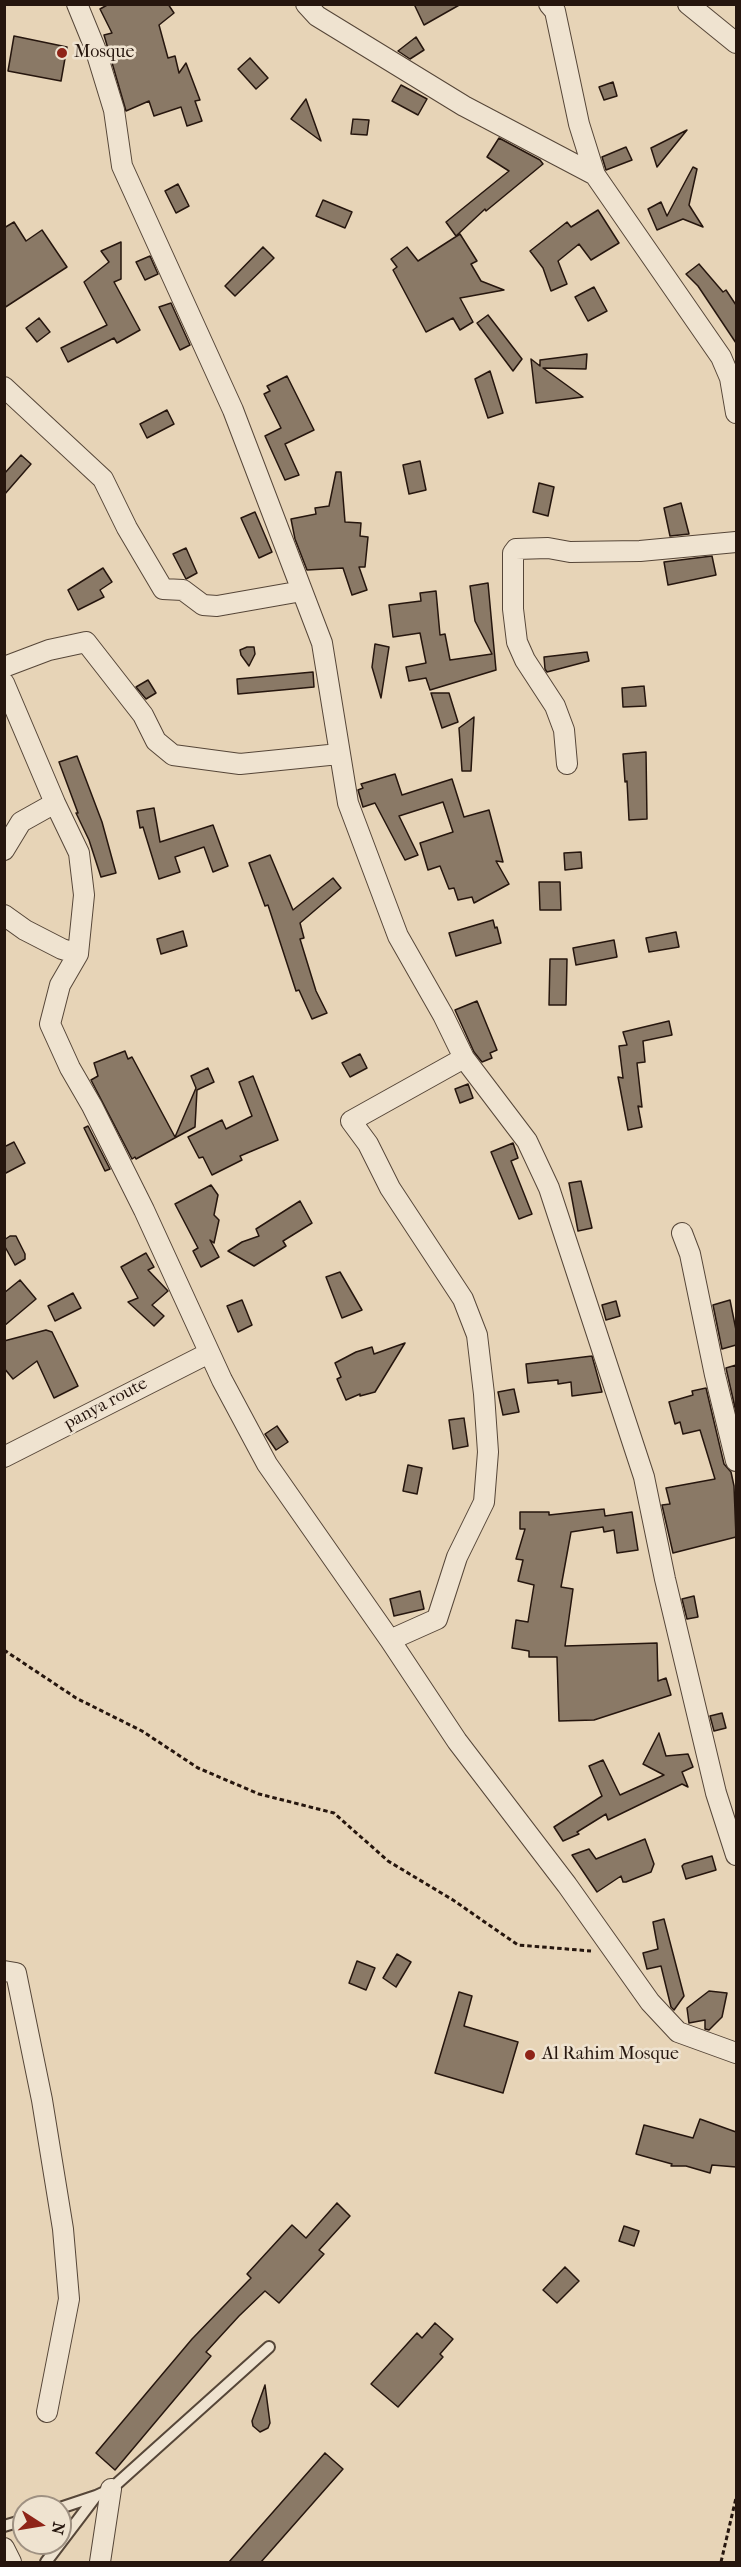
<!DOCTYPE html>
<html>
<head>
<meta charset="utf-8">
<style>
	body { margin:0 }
	#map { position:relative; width:741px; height:2567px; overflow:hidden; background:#e7d4b7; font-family:"IM FELL French Canon",serif }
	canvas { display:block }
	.frame { position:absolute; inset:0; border:6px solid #26160e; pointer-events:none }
	.north { position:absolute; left:12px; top:2495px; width:60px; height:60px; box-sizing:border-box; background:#efe3d0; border:2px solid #9f9182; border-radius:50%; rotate:102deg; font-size:16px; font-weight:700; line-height:24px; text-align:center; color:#26160e }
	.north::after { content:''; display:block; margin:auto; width:21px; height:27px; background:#8f2418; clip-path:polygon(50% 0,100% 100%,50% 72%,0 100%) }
</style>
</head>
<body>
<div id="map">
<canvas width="741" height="2567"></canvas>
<div class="frame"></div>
<div class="north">N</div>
</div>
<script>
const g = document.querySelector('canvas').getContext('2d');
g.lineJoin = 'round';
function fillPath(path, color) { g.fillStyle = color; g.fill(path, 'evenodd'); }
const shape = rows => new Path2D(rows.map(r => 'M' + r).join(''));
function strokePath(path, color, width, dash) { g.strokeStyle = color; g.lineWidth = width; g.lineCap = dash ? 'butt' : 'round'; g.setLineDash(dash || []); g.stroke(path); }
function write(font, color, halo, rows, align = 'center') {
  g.font = font + ' "IM FELL French Canon",serif'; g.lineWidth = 5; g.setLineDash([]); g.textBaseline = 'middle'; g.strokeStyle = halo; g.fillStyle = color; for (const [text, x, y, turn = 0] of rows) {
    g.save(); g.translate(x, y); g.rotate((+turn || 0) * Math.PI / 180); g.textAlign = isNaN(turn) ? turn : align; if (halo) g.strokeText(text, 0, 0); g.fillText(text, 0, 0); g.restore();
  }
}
const building = shape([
	[109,4,168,4,174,13,159,25,168,58,175,56,179,73,186,63,200,100,195,101,202,121,187,126,181,107,154,116,149,101,126,111,104,35,112,33,100,9,109,4],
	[414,4,461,4,424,25,414,4],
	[14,36,67,47,61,81,8,71,14,36],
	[416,37,424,50,410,59,398,51,416,37],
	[250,58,268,78,256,89,238,69,250,58],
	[613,82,617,96,604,100,599,87,613,82],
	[401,85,427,99,418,115,392,101,401,85],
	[306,99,321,141,291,119,306,99],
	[353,119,369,120,367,135,351,134,353,119],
	[687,130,657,167,651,148,687,130],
	[499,138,540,160,543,164,486,211,485,209,456,236,446,222,509,171,487,157,499,138],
	[626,147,632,160,606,170,602,157,626,147],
	[693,167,697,169,689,205,703,227,683,219,657,230,648,209,661,202,667,216,693,167],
	[178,184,189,206,176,213,165,191,178,184],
	[323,200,352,212,345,228,316,216,323,200],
	[598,210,619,243,591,260,579,244,558,261,567,284,551,291,543,268,530,251,567,222,571,227,598,210],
	[14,222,26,241,42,230,67,267,4,308,4,228,14,222],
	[460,234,477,261,471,264,481,281,504,290,460,298,473,322,460,330,453,318,426,332,393,270,397,267,391,259,407,247,418,261,460,234],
	[121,242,121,279,114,282,140,330,117,343,114,338,68,362,61,348,107,325,84,282,109,262,101,251,121,242],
	[263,247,274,258,235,296,225,286,263,247],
	[150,256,158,274,145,280,136,262,150,256],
	[699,264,723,292,726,290,736,305,736,343,698,286,686,274,699,264],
	[594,287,607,311,588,321,575,297,594,287],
	[171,303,190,345,180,350,159,307,171,303],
	[488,315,522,359,513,371,477,323,488,315],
	[39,318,50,332,37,342,26,328,39,318],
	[587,354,586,369,543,368,583,397,536,403,531,359,540,366,540,360,587,354],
	[490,371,503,413,488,418,475,379,490,371],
	[287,376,314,430,285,444,299,475,285,480,265,436,281,428,264,394,270,391,267,386,287,376],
	[167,410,174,424,147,438,140,424,167,410],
	[21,455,31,464,4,495,4,474,21,455],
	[420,461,426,490,409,494,403,465,420,461],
	[336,472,341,472,345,522,361,523,360,536,368,537,365,567,359,567,367,590,352,595,343,568,307,570,295,539,291,519,316,514,315,508,329,506,336,472],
	[539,483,554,487,548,516,533,512,539,483],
	[681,503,689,534,670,536,664,508,681,503],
	[255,512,272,552,259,558,241,518,255,512],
	[186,548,197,573,186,579,173,554,186,548],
	[712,556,716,575,668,585,664,562,712,556],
	[103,568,112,582,100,590,104,597,78,610,68,590,103,568],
	[488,583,496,670,430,690,426,678,409,681,406,667,426,663,420,633,393,637,389,605,421,601,420,593,436,591,440,635,445,634,450,660,492,654,475,621,470,586,488,583],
	[375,644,389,647,381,698,372,667,375,644],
	[247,647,254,647,255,654,249,666,241,655,240,650,247,647],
	[587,652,589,661,547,672,545,669,544,657,587,652],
	[313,672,314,687,238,694,237,679,313,672],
	[148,680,156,693,146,699,136,687,148,680],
	[644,686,646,706,623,707,622,688,644,686],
	[431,693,449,693,458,722,442,728,431,693],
	[474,717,471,771,462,771,459,728,474,717],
	[646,752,647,819,629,820,627,781,625,782,623,754,646,752],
	[77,756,102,822,116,873,101,877,89,840,76,813,78,813,59,762,77,756],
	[395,774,402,795,452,779,464,817,489,810,503,862,496,861,509,884,474,903,472,897,458,900,454,888,449,889,440,866,428,870,420,843,453,832,443,802,399,816,418,855,405,860,375,803,363,807,358,790,363,788,361,784,395,774],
	[154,808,160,842,213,825,228,866,213,872,204,847,175,857,180,872,159,879,143,827,140,828,137,811,154,808],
	[581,852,582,868,565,870,564,853,581,852],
	[270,855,293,910,333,878,341,888,300,923,304,938,300,939,316,991,327,1013,312,1019,299,990,296,991,268,905,265,906,249,863,270,855],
	[539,882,560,882,561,910,540,910,539,882],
	[493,920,495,928,497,927,501,943,456,956,449,933,493,920],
	[183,931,187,946,161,954,157,939,183,931],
	[676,932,679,947,649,952,646,938,676,932],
	[614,940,617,957,576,965,573,948,614,940],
	[550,959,567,959,566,1005,549,1005,550,959],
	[477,1001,497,1050,490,1053,492,1058,482,1062,474,1052,455,1010,477,1001],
	[669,1021,672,1035,643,1041,645,1062,637,1063,642,1107,638,1106,642,1127,628,1130,618,1077,623,1078,619,1046,627,1045,623,1032,669,1021],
	[125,1051,128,1059,132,1057,175,1137,196,1088,191,1076,208,1068,214,1082,197,1090,195,1127,136,1159,135,1157,132,1159,91,1080,98,1076,94,1063,125,1051],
	[360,1054,367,1068,350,1077,342,1063,360,1054],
	[253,1076,278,1140,240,1156,242,1160,212,1175,203,1157,199,1158,188,1137,222,1120,226,1129,252,1116,239,1082,253,1076],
	[468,1084,473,1098,460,1103,455,1089,468,1084],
	[88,1126,110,1169,105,1171,84,1128,88,1126],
	[14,1142,25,1163,4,1174,4,1147,14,1142],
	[513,1143,518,1158,511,1161,532,1214,519,1219,491,1152,513,1143],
	[581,1181,592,1228,578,1231,569,1183,581,1181],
	[211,1185,218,1195,214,1215,219,1220,214,1243,210,1240,219,1257,201,1267,193,1251,198,1248,175,1204,211,1185],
	[300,1201,312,1223,283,1241,286,1246,254,1266,228,1251,242,1242,259,1236,256,1229,300,1201],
	[10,1236,16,1236,25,1254,25,1259,15,1265,4,1245,4,1240,10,1236],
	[146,1253,154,1267,148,1270,168,1291,152,1305,164,1316,154,1326,128,1302,138,1298,121,1267,146,1253],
	[340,1272,362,1310,342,1318,326,1277,340,1272],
	[20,1280,36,1299,4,1326,4,1293,20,1280],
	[73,1293,81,1308,55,1321,48,1306,73,1293],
	[242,1300,252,1325,238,1332,227,1306,242,1300],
	[730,1300,736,1330,736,1345,722,1349,713,1305,730,1300],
	[616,1301,620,1316,606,1320,602,1305,616,1301],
	[46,1330,52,1332,78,1386,54,1398,37,1361,13,1379,4,1368,4,1341,46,1330],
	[405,1343,375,1392,360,1396,360,1394,346,1400,337,1379,341,1377,335,1363,356,1352,372,1347,374,1354,405,1343],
	[592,1356,602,1392,572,1396,571,1382,558,1384,558,1380,528,1383,526,1364,592,1356],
	[736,1365,736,1412,726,1368,736,1365],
	[706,1388,724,1464,731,1472,734,1486,736,1537,673,1553,662,1505,670,1504,666,1488,715,1479,700,1430,683,1434,680,1422,675,1424,669,1402,693,1395,692,1391,706,1388],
	[514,1389,519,1412,503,1415,498,1392,514,1389],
	[464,1418,468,1446,453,1449,449,1420,464,1418],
	[277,1426,288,1442,276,1450,265,1434,277,1426],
	[408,1465,422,1468,417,1494,403,1491,408,1465],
	[604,1509,605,1516,632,1512,638,1550,617,1553,614,1530,604,1532,603,1527,571,1532,561,1587,573,1589,565,1646,657,1643,658,1681,666,1678,671,1695,594,1720,559,1721,557,1657,529,1657,529,1651,512,1648,516,1620,528,1622,534,1585,518,1581,523,1560,516,1559,525,1529,520,1529,520,1512,549,1512,549,1515,604,1509],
	[420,1591,424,1609,394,1616,390,1599,420,1591],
	[694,1596,698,1617,687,1619,682,1599,694,1596],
	[722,1713,726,1728,714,1731,710,1716,722,1713],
	[659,1733,666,1756,688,1754,693,1767,682,1772,688,1787,682,1784,608,1820,606,1814,577,1832,579,1834,563,1841,554,1827,602,1796,589,1766,603,1760,620,1795,664,1775,643,1764,659,1733],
	[645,1839,654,1864,651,1872,626,1882,623,1882,621,1876,597,1892,572,1855,589,1849,596,1859,645,1839],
	[712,1856,716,1870,686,1879,682,1866,684,1864,712,1856],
	[664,1919,684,1996,674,2010,671,2007,661,1966,647,1969,643,1953,658,1949,653,1922,664,1919],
	[397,1954,411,1962,396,1987,383,1978,397,1954],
	[357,1961,375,1968,366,1990,349,1983,357,1961],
	[709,1991,727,1993,722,2017,709,2030,705,2029,705,2020,689,2023,687,2008,709,1991],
	[459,1992,472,1996,464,2026,518,2042,503,2093,435,2073,459,1992],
	[700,2119,736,2132,736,2167,712,2165,710,2173,686,2166,671,2166,672,2164,636,2154,644,2125,693,2138,700,2119],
	[337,2203,350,2216,319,2250,324,2254,279,2303,265,2291,239,2316,206,2352,211,2356,115,2470,96,2453,192,2339,251,2278,247,2274,292,2225,306,2238,337,2203],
	[624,2226,639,2231,634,2246,619,2241,624,2226],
	[565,2267,579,2281,557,2303,543,2290,565,2267],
	[435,2323,453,2339,440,2354,443,2357,398,2407,371,2384,417,2333,422,2338,435,2323],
	[265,2385,270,2423,268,2428,260,2432,253,2426,252,2421,265,2385],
	[325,2453,343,2469,261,2562,229,2562,325,2453]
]);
const path = shape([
	[4,1650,76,1698,142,1731,198,1768,259,1794,334,1813,388,1861,453,1900,518,1945,591,1951],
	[721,2562,736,2498]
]);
const lane = shape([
	[60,2508,96,2496,111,2489,269,2347],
	[4,2526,24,2520],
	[46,2562,96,2496]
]);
const street = shape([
	[77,4,95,48,114,110,122,166,233,410,322,643,348,803,398,936,443,1015,464,1058,527,1141,549,1188,644,1477,665,1579,716,1793,736,1855],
	[306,4,317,16,464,106,595,175],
	[549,4,555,11,579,124,595,175,721,357,730,378,736,413],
	[688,4,736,43],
	[4,387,103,479,127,528,163,589,183,590,203,605,217,606,302,591],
	[4,667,49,650,86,642,143,715,156,741,173,755,240,764,339,754],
	[4,683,55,803,79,853,84,895,78,954,60,985,50,1024,70,1068,92,1106,144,1210,222,1380,267,1464,390,1640,457,1741,567,1885,650,2002,678,2032,736,2053],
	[567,764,564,730,555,706,525,660,517,642,513,609,513,553,516,549,548,548,570,552,640,551,736,542],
	[4,850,21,822,55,803],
	[4,915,25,930,62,949,78,954],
	[682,1233,690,1254,715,1375,736,1461],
	[4,1457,209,1353],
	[390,1640,437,1619,457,1557,484,1502,488,1452,484,1394,477,1335,463,1299,390,1188,368,1144,351,1121,464,1058],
	[4,1971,16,1973,42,2100,63,2229,69,2299,47,2412],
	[4,2548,11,2562],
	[100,2562,111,2489]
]);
const markers = [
	[62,53,6,"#8f2418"],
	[530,2055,6,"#8f2418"]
];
const poiNames = [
	["Mosque",74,53],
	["Al Rahim Mosque",542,2055]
];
const streetNames = [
	["panya route",106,1404,-28]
];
fillPath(building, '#8a7966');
strokePath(building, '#26160e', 1.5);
strokePath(lane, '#564638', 14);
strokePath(street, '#564638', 22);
strokePath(path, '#26160e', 3, [4.5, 3]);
strokePath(lane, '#efe3d0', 10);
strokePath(street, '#efe3d0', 20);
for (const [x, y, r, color] of markers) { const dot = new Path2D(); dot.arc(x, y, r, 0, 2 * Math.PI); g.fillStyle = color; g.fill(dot); strokePath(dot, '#efe3d0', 2); }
write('18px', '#26160e', '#efe3d0', poiNames, 'left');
write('18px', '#26160e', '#efe3d0', streetNames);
</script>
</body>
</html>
